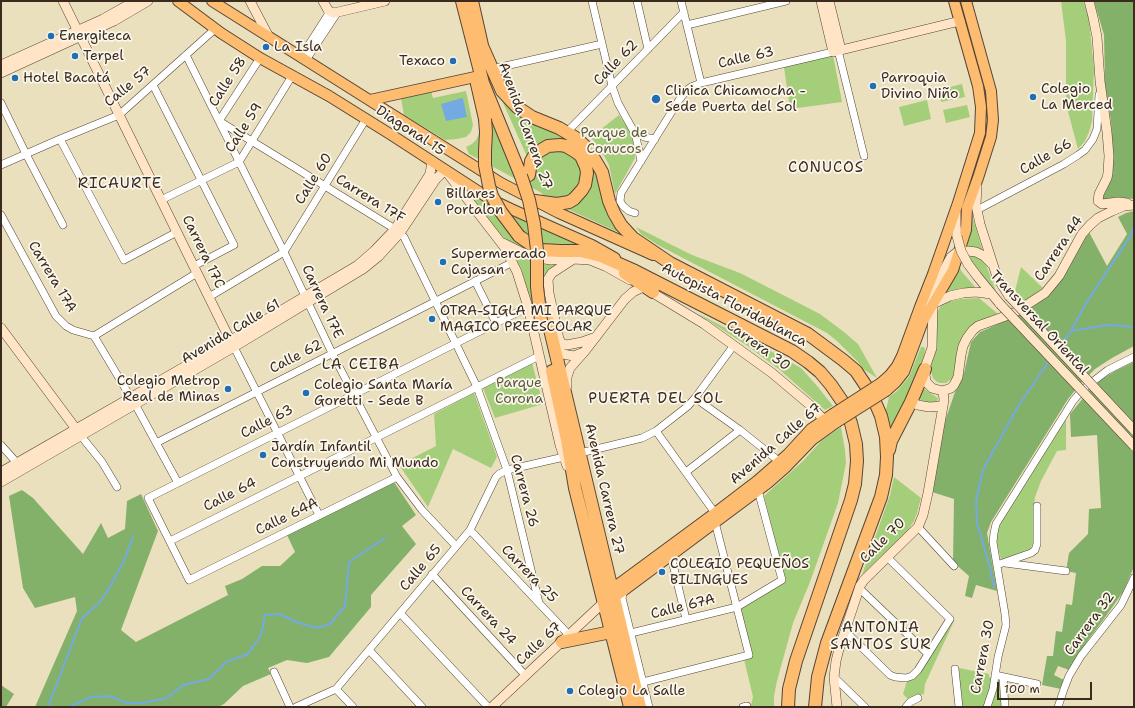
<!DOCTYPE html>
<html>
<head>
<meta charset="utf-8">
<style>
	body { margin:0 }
	#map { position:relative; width:1135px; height:708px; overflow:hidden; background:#ebe0bd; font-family:"Shantell Sans",sans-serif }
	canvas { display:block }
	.frame { position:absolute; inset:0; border:2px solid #3b2a1e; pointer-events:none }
	.scale { position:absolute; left:997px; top:682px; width:95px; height:18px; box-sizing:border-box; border:2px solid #3b2a1e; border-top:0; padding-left:5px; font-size:12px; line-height:14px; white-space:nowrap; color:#3b2a1e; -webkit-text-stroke:3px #fbf7ec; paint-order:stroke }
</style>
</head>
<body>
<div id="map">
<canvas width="1135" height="708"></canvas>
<div class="frame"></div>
<div class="scale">100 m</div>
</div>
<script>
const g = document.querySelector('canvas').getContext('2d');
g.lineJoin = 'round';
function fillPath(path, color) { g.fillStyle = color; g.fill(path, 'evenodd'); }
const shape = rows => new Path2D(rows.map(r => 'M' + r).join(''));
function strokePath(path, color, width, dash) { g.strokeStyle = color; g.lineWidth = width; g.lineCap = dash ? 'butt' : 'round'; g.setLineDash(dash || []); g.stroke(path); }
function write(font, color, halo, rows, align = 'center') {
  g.font = font + ' "Shantell Sans",sans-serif'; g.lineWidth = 3.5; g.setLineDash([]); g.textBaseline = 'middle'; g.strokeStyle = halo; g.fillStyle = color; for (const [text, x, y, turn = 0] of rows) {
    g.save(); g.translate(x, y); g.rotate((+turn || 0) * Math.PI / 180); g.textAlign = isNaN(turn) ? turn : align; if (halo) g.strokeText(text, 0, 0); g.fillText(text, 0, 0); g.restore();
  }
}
const green = shape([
	[1061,1,1083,1,1089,19,1094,69,1092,121,1089,132,1085,141,1078,149,1066,104,1066,41],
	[833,55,842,102,790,109,784,67],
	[962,84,965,97,941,102,938,90],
	[431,91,433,98,466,91,473,125,471,132,466,137,457,139,445,140,404,115,401,98],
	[500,96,514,112,521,118,547,128,570,140,585,154,596,174,606,213,613,225,620,233,563,207,582,199,587,194,590,189,591,183,591,177,561,142,529,161],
	[927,100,931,119,904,126,899,107],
	[487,103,518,177,535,177,533,171,536,162,548,151,557,149,569,151,577,157,584,175,577,191,564,199,546,197,540,192,469,154,466,147,472,144,476,140,480,132,489,132],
	[967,105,970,117,946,123,943,110],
	[619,115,627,127,632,138,635,149,635,158,615,194,609,165,604,156,591,137],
	[467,191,507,212,588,248,531,251,521,249,503,237,492,225],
	[971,212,983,252,966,249,964,242],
	[636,227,692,255,740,273,820,314,844,332,858,344,877,378,863,369,858,362,837,341,827,333,658,245,641,234],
	[512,253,525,259,539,264,558,265,552,269,548,301,531,303,521,268],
	[968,253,977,254,985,262,996,291,983,277,971,260],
	[959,266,962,272,977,289,963,289,945,292],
	[1021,267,1043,288,1025,301,1015,291],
	[979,298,998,314,968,330,962,338,958,348,955,370,953,378,946,383,940,383,937,382,933,378,930,368,937,341,936,323,937,313,940,307,944,303,961,299],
	[697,313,780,356,801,368,818,387,833,406,825,410,780,370,749,347],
	[921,347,924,347,925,349,924,360,892,432,886,410,889,397,897,391,909,377],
	[532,363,543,404,495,418,483,388],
	[924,389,935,396,938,398,937,402,927,403,918,398,920,390],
	[474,393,497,457,491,468,453,449,428,507,399,465,436,446,434,414],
	[1066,419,1066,450,1057,451,1041,481,1035,497,1033,514,1033,543,1030,549,1027,551,1001,560,997,543,996,534,1001,522],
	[841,427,845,450,846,463,838,503,810,582,793,623,777,681,774,696,774,707,751,707,751,705,753,697,744,659,751,657,740,608,785,582,764,496,803,461,822,440],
	[894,477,921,498,917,513,914,521,907,531,862,575,890,495],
	[955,619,936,660,925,684,924,694,917,695,909,700,903,694,907,681,924,666],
	[959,668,989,674,989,677,1001,679,1003,707,962,707]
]);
const forest = shape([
	[1094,1,1134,1,1134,199,1117,197,1102,200,1113,156,1111,121,1105,84,1104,35],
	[1134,211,1134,346,1112,358,1095,369,1082,382,1068,399,991,522,987,533,997,591,976,585,972,598,965,596,969,576,953,562,954,499,932,492,944,424,955,392,964,373,971,342,980,332,998,324,1034,306,1047,297,1059,282,1089,232,1107,266,1127,234,1118,217,1126,213],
	[1134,362,1134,567,1123,592,1106,616,1088,640,1069,670,1058,666,1054,675,1064,680,1061,689,1042,685,1047,656,1053,656,1056,631,1062,632,1066,604,1072,605,1076,573,1066,571,1069,553,1088,534,1089,509,1101,508,1097,435,1071,437,1070,414,1089,391,1101,380,1115,371],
	[394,482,416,515,402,526,416,544,371,595,371,607,329,657,307,663,287,660,268,668,271,674,243,686,224,704,218,707,35,707,77,611,75,597,35,608,23,588,9,496,22,490,33,498,83,554,101,523,108,538,125,529,127,501,141,494,158,531,121,630,136,642,228,595,225,586,242,579,262,566,280,566,295,552,287,535],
	[1,685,14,694,6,707,1,707]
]);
const water = shape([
	[462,98,463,99,467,117,446,121,441,104]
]);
const stream = shape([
	[1071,331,1108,325,1134,327],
	[1060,346,1071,331,1085,305,1131,235,1134,225],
	[994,587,989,564,977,523,976,501,983,470,1017,408,1049,361],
	[48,707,82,618,99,603,108,590,124,561,133,537],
	[70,707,73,705,91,697,110,696,127,703,142,703,167,698,183,685,209,679,226,662,248,654,261,635,265,615,279,614,299,623,317,628,330,624,345,606,349,562,385,538]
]);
const street = shape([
	[592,1,612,86,618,103,633,130,636,137,641,161],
	[637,1,648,49],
	[681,1,701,83],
	[687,25,786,1],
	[838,50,864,156],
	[186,55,284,252,332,353,397,477,422,510,456,546],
	[301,57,326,18,328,15,328,10],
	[260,58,219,121,395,229,404,237,477,387,507,470,539,603],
	[306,60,337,13],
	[492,69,602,44],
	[153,85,234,245,194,266],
	[1,103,26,154,63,225],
	[633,130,644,137,655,139],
	[566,133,684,12],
	[60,139,124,260,177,232],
	[1,165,60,139,119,115,215,29],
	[161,200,239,162,292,76],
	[977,210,1064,164,1078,155,1085,150,1093,139,1097,129,1099,95],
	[635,213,629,211,623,206,620,201,621,193,679,100,687,90,691,87,701,83,833,52],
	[1,215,56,316,66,326,73,330,94,336,131,398],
	[475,281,496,323],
	[209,297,284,252,366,119],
	[94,336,197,273],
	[234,347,319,515],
	[695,398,740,430,780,462],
	[135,404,178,483],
	[656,431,715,513],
	[81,436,102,462,117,487],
	[156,443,513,262],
	[1,445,17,463],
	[580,453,642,438,656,431,688,406,695,398,734,345],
	[686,472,740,430],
	[397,477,189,580,148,498,528,307],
	[918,527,954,566],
	[470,530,569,635],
	[170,541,539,356],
	[670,552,686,619],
	[1005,563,1066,571],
	[997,565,1031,553,1035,550,1037,544,1037,506],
	[432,574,526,676],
	[859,588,928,654],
	[624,590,622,598,649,707],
	[400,613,488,707],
	[845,631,890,675,895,677,906,678,912,676,918,670,950,619,887,557],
	[631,633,737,607,782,580,758,490],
	[369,650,422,707],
	[955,669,959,707],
	[274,672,290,707],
	[995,675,1037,684],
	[834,677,865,707],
	[1003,677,1005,707],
	[643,682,749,655,715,522],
	[336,689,353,707],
	[296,707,336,689,470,530,496,477,499,474,507,470,564,457],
	[743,707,747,706,747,707],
	[906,707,910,702,918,698],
	[987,707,993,689,998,657,1006,625,1005,614,993,542,994,533,996,524,1073,401,1079,394,1087,386,1108,370,1134,357],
	[1058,707,1064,689,1069,676,1081,656,1121,605,1134,578]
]);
const secondary = shape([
	[63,1,233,346],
	[250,1,269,37],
	[323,1,328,10,331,12,334,13,385,1],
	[821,1,833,52,960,21],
	[829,1,841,50],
	[1089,1,1093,17,1097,37,1100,81,1107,132,1109,156,1108,173,1107,178,1099,194,1098,201,1102,204,1118,202,1127,203],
	[1,65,103,19,135,1],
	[1,73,114,21,148,1],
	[977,186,976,205,980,224,997,277,1009,296],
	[956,212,956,225,957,236],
	[503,243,521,252,538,258,551,260,573,259,590,260,605,266,630,280],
	[572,260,552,273,548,279,549,293,559,339,562,344,567,345,582,342,596,337],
	[968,264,977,276,1000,304],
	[648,290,704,324,772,373,810,405,829,425],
	[991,294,976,292,963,293,950,296,933,304,932,348,926,365,925,374,926,382,932,388,935,389,943,391,951,388,954,385,958,377,961,355,963,346,967,338,973,330,978,326,1014,313,1045,293,1059,276,1076,245,1082,234,1090,225,1098,218,1112,211,1124,206,1134,205],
	[925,304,951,257,956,253,968,251,976,252,984,256,992,264],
	[1,328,79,433],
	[553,347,563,354,568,355,574,356,584,352],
	[567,386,567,377,570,368,585,351,625,299,633,292,643,287],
	[911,402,918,405,929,407,943,406],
	[1,472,231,340,358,265,374,251,395,229,430,174,432,161],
	[1,482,234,347,363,269,379,256,400,233,436,179,445,170,505,248,517,272,528,307,560,445,567,466],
	[492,707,604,602],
	[837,707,834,677,836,661,839,649,860,586,864,580,918,527,923,515,928,493,943,406,944,400,943,391]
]);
const primary = shape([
	[178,1,221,33,260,58,329,96,390,134,490,199,511,209,592,245,615,258],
	[212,1,501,183,559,213,653,255],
	[370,100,475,77],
	[881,383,890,375,897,366,902,356,920,307,933,274,958,203,980,133,981,107,978,86,954,1],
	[886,391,896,382,904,372,923,321,953,270,966,230,967,208,978,178,991,137,993,120,991,91,966,1],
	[613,593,619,594,768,483,785,468,812,440,837,422],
	[611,595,613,593,616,586,715,513,757,481,788,454,811,429,833,414]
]);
const highway = shape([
	[462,1,483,83,521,176],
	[472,1,484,54],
	[483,48,502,91,517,107,532,117,559,128,576,138,589,150,602,172,609,201,614,213,621,225,633,238,670,263,808,334,843,360,856,371,872,395,881,416,886,437,887,457,886,475,881,497,827,643,818,677,815,707],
	[477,84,485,119],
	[529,175,531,161,534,156,538,152,548,146,560,145,566,146,576,152,581,156,586,167,587,173,585,185,582,190,574,199,569,202,557,204,535,201],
	[519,236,532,245,542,250,560,251,581,251,601,256,635,271,792,351,808,362,820,372,831,385,844,404,851,423,856,444,857,461,855,484,851,500,796,661,789,689,788,707],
	[625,273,653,292],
	[548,321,640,707],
	[552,371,567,440,575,488,630,707],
	[889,450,891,441,911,402,925,369],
	[562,642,611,632]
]);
const secondaryBridge = shape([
	[957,236,961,251,968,264],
	[1009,296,1134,430],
	[1000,304,1134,446]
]);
const primaryBridge = shape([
	[833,414,881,383],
	[837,422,886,391]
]);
const highwayBridge = shape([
	[485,119,486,132,485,151,485,165,489,186,492,196,501,212,519,236],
	[521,176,529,200,534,224,537,250,537,287,541,321]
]);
const markers = [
	[51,36,4,"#1f6fb2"],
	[266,47,4,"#1f6fb2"],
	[75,56,4,"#1f6fb2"],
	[453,61,4,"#1f6fb2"],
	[15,78,4,"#1f6fb2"],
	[873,86,4,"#1f6fb2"],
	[1033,97,4,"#1f6fb2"],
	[656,99,5,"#1f6fb2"],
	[438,202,4,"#1f6fb2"],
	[443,262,4,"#1f6fb2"],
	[432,319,4,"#1f6fb2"],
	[228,389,4,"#1f6fb2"],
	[306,393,4,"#1f6fb2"],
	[263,455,4,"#1f6fb2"],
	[662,572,4,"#1f6fb2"],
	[570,691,4,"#1f6fb2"]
];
const poiNames = [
	["Energiteca",59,36],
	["La Isla",274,47],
	["Terpel",83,56],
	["Texaco",445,61,"right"],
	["Hotel Bacatá",23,78],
	["Parroquia",881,78],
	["Divino Niño",881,94],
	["Colegio",1041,89],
	["La Merced",1041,105],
	["Clinica Chicamocha -",665,91],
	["Sede Puerta del Sol",665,107],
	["Billares",446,194],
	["Portalon",446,210],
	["Supermercado",451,254],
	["Cajasan",451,270],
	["OTRA-SIGLA MI PARQUE",440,311],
	["MAGICO PREESCOLAR",440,327],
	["Colegio Metrop",220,381,"right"],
	["Real de Minas",220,397,"right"],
	["Colegio Santa María",314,385],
	["Goretti - Sede B",314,401],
	["Jardín Infantil",271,447],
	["Construyendo Mi Mundo",271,463],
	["COLEGIO PEQUEÑOS",670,564],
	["BILINGUES",670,580],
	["Colegio La Salle",578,691]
];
const streetNames = [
	["Calle 63",746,58,-13],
	["Calle 62",616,63,-46],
	["Calle 58",228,82,-57],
	["Calle 57",128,87,-39],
	["Avenida Carrera 27",525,126,70],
	["Calle 59",244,128,-57],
	["Diagonal 15",410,131,33],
	["Calle 66",1046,157,-30],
	["Calle 60",314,179,-58],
	["Carrera 17F",370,199,32],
	["Carrera 44",1059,249,-56],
	["Carrera 17C",203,252,64],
	["Carrera 17A",52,277,59],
	["Carrera 17E",322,302,65],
	["Autopista Floridablanca",734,305,28],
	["Transversal Oriental",1039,323,47],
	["Avenida Calle 61",231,332,-31],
	["Carrera 30",758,346,36],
	["Calle 62",296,357,-27],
	["Calle 63",267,422,-27],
	["Avenida Calle 67",776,444,-41],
	["Avenida Carrera 27",604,489,77],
	["Carrera 26",524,491,75],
	["Calle 64",230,495,-27],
	["Calle 64A",287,517,-26],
	["Calle 70",883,541,-45],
	["Calle 65",421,568,-50],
	["Carrera 25",529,574,46],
	["Calle 67A",683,607,-14],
	["Carrera 24",488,616,47],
	["Carrera 32",1090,624,-54],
	["Calle 67",539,644,-43],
	["Carrera 30",983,657,-79]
];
const parkNames = [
	["Parque de",614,133],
	["Conucos",614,149],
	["Parque",519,383],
	["Corona",519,399]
];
const neighbourhoodNames = [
	["CONUCOS",826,168],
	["RICAURTE",120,184],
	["LA CEIBA",361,365],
	["PUERTA DEL SOL",656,399],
	["ANTONIA",881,628],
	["SANTOS SUR",881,645]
];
fillPath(green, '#a5ce7a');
fillPath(forest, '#84b16a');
fillPath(water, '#74aae2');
strokePath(stream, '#74aae2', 2);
strokePath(street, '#554536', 8);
strokePath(secondary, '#554536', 10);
strokePath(primary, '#554536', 12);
strokePath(highway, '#554536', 14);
strokePath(street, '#fff', 7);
strokePath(secondary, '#ffe4c6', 9);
strokePath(primary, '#febc70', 10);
strokePath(highway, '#febc70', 12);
strokePath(secondaryBridge, '#554536', 10, []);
strokePath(primaryBridge, '#554536', 12, []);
strokePath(highwayBridge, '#554536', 14, []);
strokePath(secondaryBridge, '#ffe4c6', 9);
strokePath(primaryBridge, '#febc70', 10);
strokePath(highwayBridge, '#febc70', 12);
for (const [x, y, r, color] of markers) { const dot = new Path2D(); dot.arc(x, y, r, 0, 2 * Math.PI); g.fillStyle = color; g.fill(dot); strokePath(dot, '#fbf7ec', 1.5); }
write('14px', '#3b2a1e', '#fbf7ec', poiNames, 'left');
write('14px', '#3b2a1e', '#fbf7ec', streetNames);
write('14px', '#5b5b3a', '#fbf7ec', parkNames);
g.letterSpacing = '1px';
write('15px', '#3b2a1e', '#fbf7ec', neighbourhoodNames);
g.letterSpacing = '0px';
</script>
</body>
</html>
